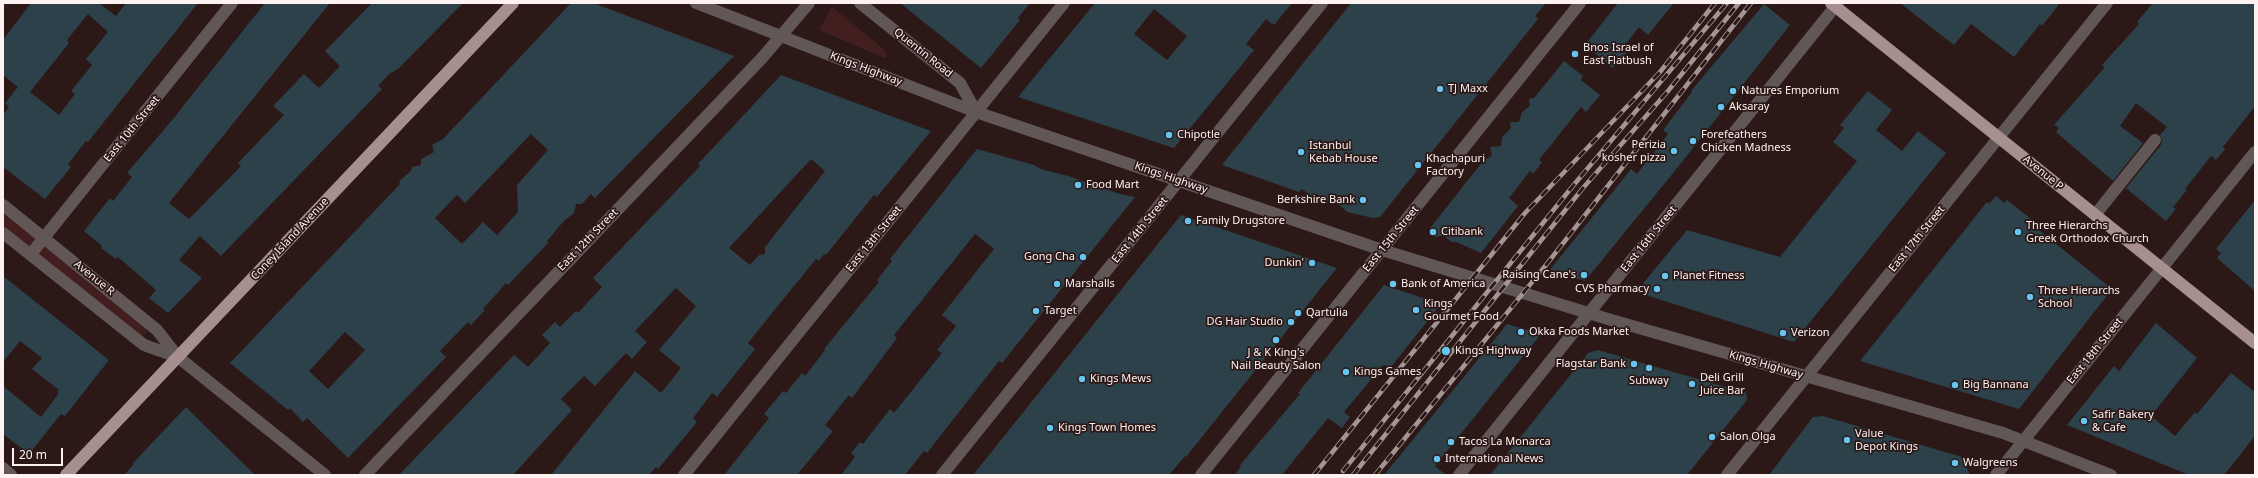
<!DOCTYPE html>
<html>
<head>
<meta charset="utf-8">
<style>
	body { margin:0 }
	#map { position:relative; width:2258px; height:478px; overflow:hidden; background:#2b1817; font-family:"Noto Sans",sans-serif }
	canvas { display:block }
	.frame { position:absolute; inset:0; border:4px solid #fdf2f1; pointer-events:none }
	.scale { position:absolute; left:12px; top:448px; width:51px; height:18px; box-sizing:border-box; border:2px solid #fdf2f1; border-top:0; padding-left:5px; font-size:12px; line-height:14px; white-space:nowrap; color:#fdf2f1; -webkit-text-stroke:3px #2b1817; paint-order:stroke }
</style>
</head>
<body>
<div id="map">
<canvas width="2258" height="478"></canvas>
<div class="frame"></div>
<div class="scale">20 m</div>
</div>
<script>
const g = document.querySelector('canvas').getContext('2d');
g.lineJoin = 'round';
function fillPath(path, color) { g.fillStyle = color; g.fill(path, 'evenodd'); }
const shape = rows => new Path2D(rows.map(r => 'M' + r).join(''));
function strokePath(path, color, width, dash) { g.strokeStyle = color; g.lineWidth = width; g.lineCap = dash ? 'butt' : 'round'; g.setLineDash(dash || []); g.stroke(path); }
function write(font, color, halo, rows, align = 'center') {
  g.font = font + ' "Noto Sans",sans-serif'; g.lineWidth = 3.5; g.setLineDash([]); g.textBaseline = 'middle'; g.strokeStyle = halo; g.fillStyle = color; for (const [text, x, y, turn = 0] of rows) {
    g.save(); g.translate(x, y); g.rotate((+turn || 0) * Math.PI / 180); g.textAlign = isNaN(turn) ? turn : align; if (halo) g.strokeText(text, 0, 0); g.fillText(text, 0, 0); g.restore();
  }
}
const green = shape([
	[832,7,885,50,887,56,884,58,819,30],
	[3,211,145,325,146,333,142,335,137,334,3,225]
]);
const building = shape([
	[31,3,99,3,116,16,126,3,198,3,88,142,86,141,68,164,71,167,45,199,3,167,3,115,9,107,5,103,18,87,3,75,3,40],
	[88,14,108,32,86,59,92,65,71,91,75,94,59,115,30,92,69,43,67,40],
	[265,3,330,3,169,203,189,219,241,166,238,163,284,115,273,106,304,74,319,88,340,66,325,51,372,3,463,3,398,69,389,74,378,86,382,89,221,256,200,236,179,260,202,278,168,313,149,298,156,290,118,257,116,259,101,248,102,246,84,231,110,198,113,201,132,177,127,173,173,119],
	[571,3,593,3,734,56,595,198,591,194,582,204,576,204,574,213,564,221,547,241,549,242,508,285,506,283,483,309,485,310,471,325,468,322,440,351,446,357,348,458,307,418,303,422,290,408,288,410,230,363,400,184,399,181,411,171,412,167,421,165,421,159,434,152,432,145,443,139],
	[531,134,548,150,517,185,518,212,497,235,483,222,462,244,435,218,457,195,465,203],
	[345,332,365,350,328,389,309,371],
	[900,3,1030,3,1018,18,1020,20,981,68],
	[1095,3,1292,3,1274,25,1266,19,1246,44,1254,50,1174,148,1018,97],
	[1154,9,1187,36,1167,60,1134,34],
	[1351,3,1546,3,1535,16,1538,19,1380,217,1373,218,1347,212,1334,200,1328,202,1317,194,1313,197,1302,189,1299,192,1222,165],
	[1618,3,1674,3,1648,35,1639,27,1622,49,1626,53,1613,68,1585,45],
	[1900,3,2060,3,2042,26,2040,24,2014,57,1971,24,1954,45],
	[2153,3,2255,3,2255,106,2223,147,2225,149,2216,160,2211,156,2185,189,2187,190,2173,207,2176,209,2166,221,2126,188,2161,145,2162,141,2160,135,2167,127,2136,103,2120,126,2143,143,2113,181,2056,132,2059,128,2054,125,2105,67,2102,65,2139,24,2137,22],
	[1764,4,1790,25,1678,167,1585,281,1549,271,1631,169,1637,174,1668,134,1663,130,1692,92,1691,91],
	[1564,61,1583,76,1581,80,1600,95,1586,112,1581,107,1539,160,1542,162,1533,174,1530,171,1509,198,1518,206,1481,253,1456,242,1452,242,1444,236,1435,237,1431,234,1430,228,1484,160,1492,156,1490,147,1501,146,1502,137,1511,128,1510,122,1519,122,1522,112,1530,106,1529,99,1534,98],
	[781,75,931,131,877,197,874,195,826,255,824,254,819,261,816,259,777,307,748,343,755,349,717,397,712,393,693,418,697,422,658,469,656,467,649,475,551,475,635,371,661,393,681,368,659,350,696,306,676,288,635,331,647,342,632,359,626,353,595,386,584,376,561,399,572,410,513,475,399,475,514,355,528,367,550,343,542,335,555,322,560,327,576,311,578,313,602,287,593,278,700,166,698,164],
	[811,159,825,171,765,247,765,254,759,255,750,265,729,248],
	[1868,91,1892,110,1876,130,1902,151,1918,131,1946,153,1794,342,1636,292,1687,230,1780,257,1857,161,1833,142,1844,128,1840,125],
	[977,149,1034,165,1041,169,1068,176,1120,194,1135,197,1002,363,999,361,927,453,924,451,905,475,841,475,855,457,851,453,860,442,863,444,890,409,894,413,942,353,937,350,956,326,942,315,994,249,975,234,894,335,897,338,852,398,849,395,825,425,833,431,797,475,724,475,769,418,764,414,783,391,786,393,802,373,805,376,825,350,824,349,879,282,877,280,892,261,890,259],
	[1996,196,2004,203,2007,200,2031,219,2029,222,2112,289,2019,409,1860,361,1987,202,1989,204],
	[2255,200,2255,291,2217,258,2221,253,2216,249],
	[1181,215,1337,268,1186,457,1185,456,1169,475,973,475],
	[3,276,109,360,65,416,61,414,29,454,3,434,3,386,41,417,59,393,57,392,59,390,32,369,42,358,20,341,3,362],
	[1384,285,1441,304,1391,367,1383,365,1344,412,1350,417,1342,428,1328,418,1282,475,1235,475,1241,466,1240,465,1289,407,1300,394,1298,393],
	[2156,323,2197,358,2151,416,2175,436,2195,412,2197,414,2231,373,2255,392,2255,436,2224,475,2189,475,2067,425,2114,366,2119,371],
	[1507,324,1541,334,1435,466,1446,475,1384,475],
	[1598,350,1746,393,1747,400,1687,475,1490,475,1588,353],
	[186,407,197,418,255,475,124,475,134,464,133,463],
	[1823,416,1962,457,1970,475,1769,475,1813,417]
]);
const minor = shape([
	[696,3,976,112,1382,250,1608,319,2003,433,2111,475],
	[860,3,960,83,976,112],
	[3,205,157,330,178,357,325,475],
	[2095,215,2155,140],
	[3,233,144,345,178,357],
	[31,254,232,3],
	[3,468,11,475],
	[365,475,762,58,809,3],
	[684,475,1064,3],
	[942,475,1322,3],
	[1201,475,1580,3],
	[1459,475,1838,3],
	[1727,475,2107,3],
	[1996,475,2255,152]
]);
const major = shape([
	[1831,3,2255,343],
	[66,475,513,3]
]);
const rail = shape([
	[1343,471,1572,187,1727,3],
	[1314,475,1525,213,1660,72,1715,3],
	[1353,475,1583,188,1668,91,1739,3],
	[1375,475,1546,265,1751,3]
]);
const markers = [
	[1575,54,4,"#65c5ee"],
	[1440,89,4,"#65c5ee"],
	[1733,91,4,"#65c5ee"],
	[1721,107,4,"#65c5ee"],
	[1169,135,4,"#65c5ee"],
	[1693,141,4,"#65c5ee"],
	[1674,151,4,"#65c5ee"],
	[1301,152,4,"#65c5ee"],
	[1418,165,4,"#65c5ee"],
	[1078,185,4,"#65c5ee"],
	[1363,200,4,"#65c5ee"],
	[1188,221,4,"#65c5ee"],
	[1433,232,4,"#65c5ee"],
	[2018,232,4,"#65c5ee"],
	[1083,257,4,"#65c5ee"],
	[1312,263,4,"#65c5ee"],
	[1584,275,4,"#65c5ee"],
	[1665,276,4,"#65c5ee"],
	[1057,284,4,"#65c5ee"],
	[1393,284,4,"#65c5ee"],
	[1657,289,4,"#65c5ee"],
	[2030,297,4,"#65c5ee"],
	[1416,310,4,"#65c5ee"],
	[1036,311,4,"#65c5ee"],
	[1298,313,4,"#65c5ee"],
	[1291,322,4,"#65c5ee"],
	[1521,332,4,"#65c5ee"],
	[1783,333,4,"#65c5ee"],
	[1276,340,4,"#65c5ee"],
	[1446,351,5,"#65c5ee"],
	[1634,364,4,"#65c5ee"],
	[1649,368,4,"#65c5ee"],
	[1346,372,4,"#65c5ee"],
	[1082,379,4,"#65c5ee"],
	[1692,384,4,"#65c5ee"],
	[1955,385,4,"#65c5ee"],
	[2084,421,4,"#65c5ee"],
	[1050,428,4,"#65c5ee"],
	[1712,437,4,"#65c5ee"],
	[1847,440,4,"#65c5ee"],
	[1451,442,4,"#65c5ee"],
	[1437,459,4,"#65c5ee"],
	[1955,463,4,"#65c5ee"]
];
const poiNames = [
	["Bnos Israel of",1583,48],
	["East Flatbush",1583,61],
	["TJ Maxx",1448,89],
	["Natures Emporium",1741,91],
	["Aksaray",1729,107],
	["Chipotle",1177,135],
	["Forefeathers",1701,135],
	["Chicken Madness",1701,148],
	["Perizia",1666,145,"right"],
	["kosher pizza",1666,158,"right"],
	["Istanbul",1309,146],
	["Kebab House",1309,159],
	["Khachapuri",1426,159],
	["Factory",1426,172],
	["Food Mart",1086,185],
	["Berkshire Bank",1355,200,"right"],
	["Family Drugstore",1196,221],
	["Three Hierarchs",2026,226],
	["Greek Orthodox Church",2026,239],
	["Citibank",1441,232],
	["Gong Cha",1075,257,"right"],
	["Dunkin'",1304,263,"right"],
	["Raising Cane's",1576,275,"right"],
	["Planet Fitness",1673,276],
	["Marshalls",1065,284],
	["Bank of America",1401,284],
	["CVS Pharmacy",1649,289,"right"],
	["Three Hierarchs",2038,291],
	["School",2038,304],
	["Kings",1424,304],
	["Gourmet Food",1424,317],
	["Target",1044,311],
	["Qartulia",1306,313],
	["DG Hair Studio",1283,322,"right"],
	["Okka Foods Market",1529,332],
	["Verizon",1791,333],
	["Kings Highway",1455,351],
	["J & K King's",1276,353,"center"],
	["Nail Beauty Salon",1276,366,"center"],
	["Flagstar Bank",1626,364,"right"],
	["Kings Games",1354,372],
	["Deli Grill",1700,378],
	["Juice Bar",1700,391],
	["Kings Mews",1090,379],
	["Subway",1649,381,"center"],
	["Big Bannana",1963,385],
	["Safir Bakery",2092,415],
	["& Cafe",2092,428],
	["Kings Town Homes",1058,428],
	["Value",1855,434],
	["Depot Kings",1855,447],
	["Salon Olga",1720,437],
	["Tacos La Monarca",1459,442],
	["International News",1445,459],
	["Walgreens",1963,463]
];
const streetNames = [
	["Quentin Road",923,53,39],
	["Kings Highway",866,69,21],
	["East 10th Street",132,129,-51],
	["Avenue P",2043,173,39],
	["Kings Highway",1171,178,19],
	["East 14th Street",1140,230,-51],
	["Coney Island Avenue",290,239,-47],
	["East 13th Street",874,239,-51],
	["East 15th Street",1391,239,-51],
	["East 16th Street",1649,239,-51],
	["East 17th Street",1917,239,-51],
	["East 12th Street",588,240,-46],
	["Avenue R",94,278,39],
	["East 18th Street",2095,351,-51],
	["Kings Highway",1766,365,16]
];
fillPath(green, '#421e1e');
fillPath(building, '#2d414b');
strokePath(minor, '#615756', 12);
strokePath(major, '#a68f8e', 12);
strokePath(rail, '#a39594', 4.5);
strokePath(rail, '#2b1817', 3, [9]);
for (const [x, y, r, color] of markers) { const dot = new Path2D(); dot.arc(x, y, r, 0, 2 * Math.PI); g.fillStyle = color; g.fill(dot); strokePath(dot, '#2b1817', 1.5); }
write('11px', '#fdf2f1', '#2b1817', poiNames, 'left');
write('11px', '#fdf2f1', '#2b1817', streetNames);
</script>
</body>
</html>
